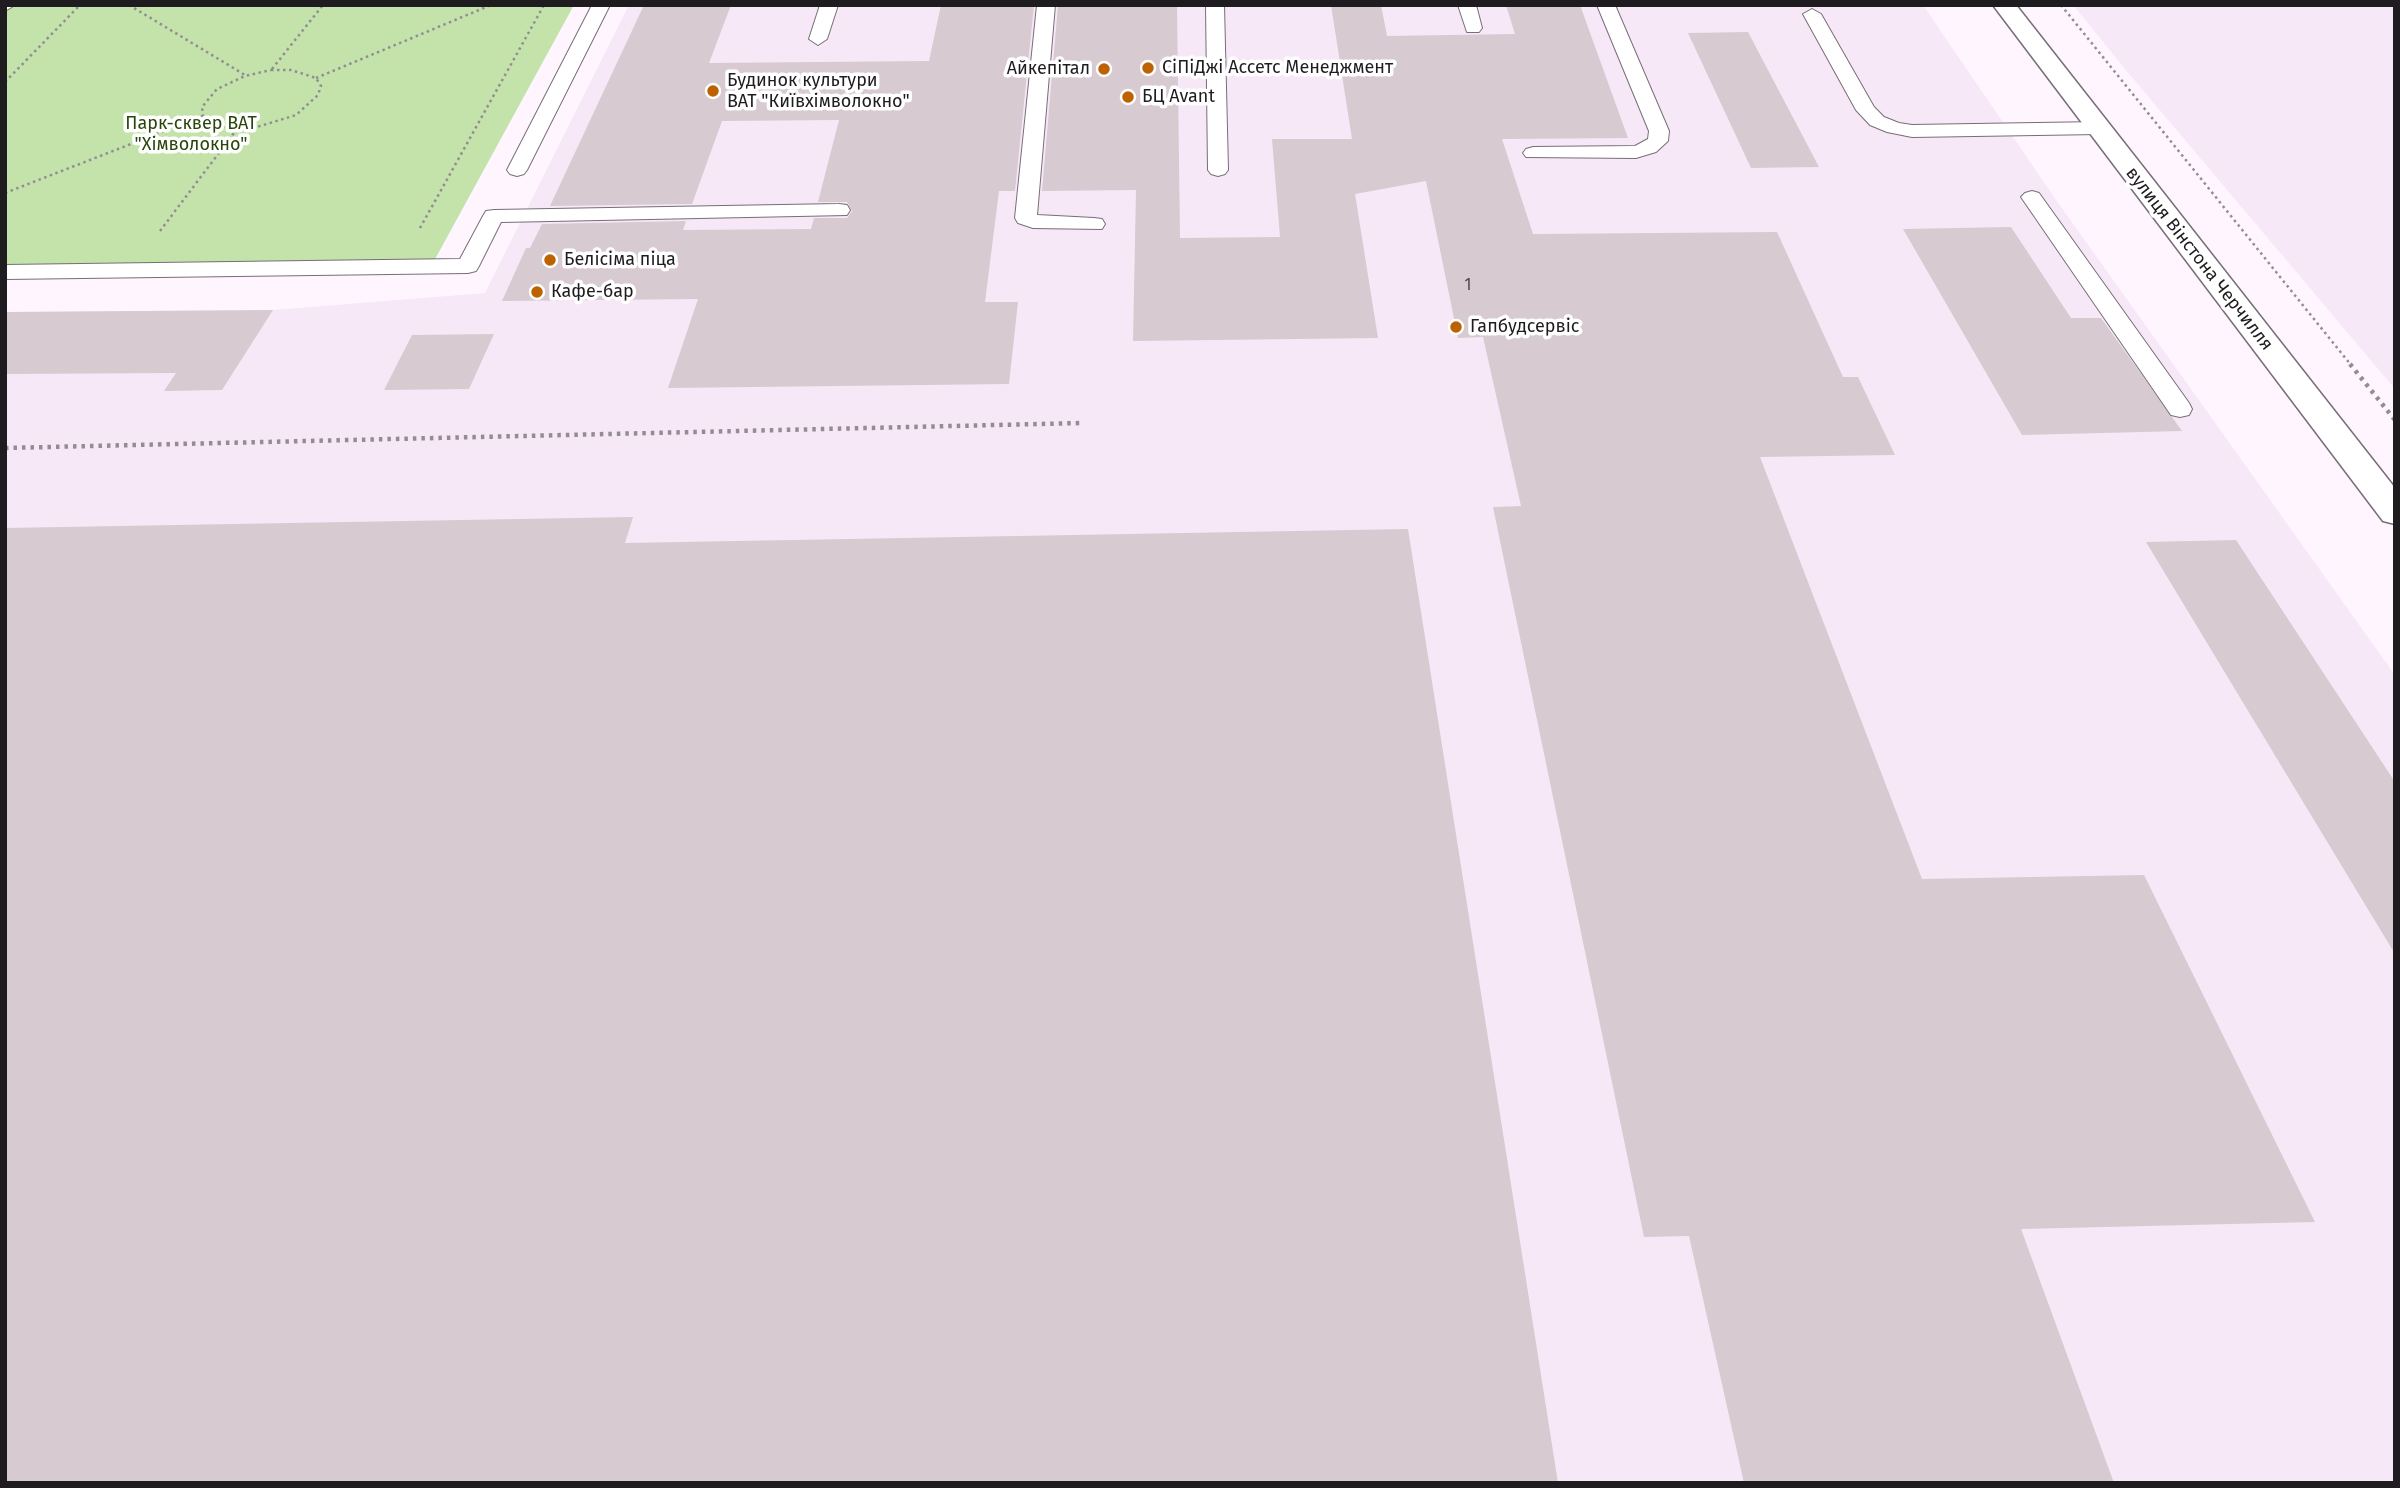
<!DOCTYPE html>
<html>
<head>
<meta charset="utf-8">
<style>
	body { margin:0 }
	#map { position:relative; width:2400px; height:1488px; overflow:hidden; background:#fff5ff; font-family:"Fira Sans",sans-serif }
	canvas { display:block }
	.frame { position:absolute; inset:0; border:7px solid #1f1c1f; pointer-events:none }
</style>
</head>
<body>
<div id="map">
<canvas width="2400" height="1488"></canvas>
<div class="frame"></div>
</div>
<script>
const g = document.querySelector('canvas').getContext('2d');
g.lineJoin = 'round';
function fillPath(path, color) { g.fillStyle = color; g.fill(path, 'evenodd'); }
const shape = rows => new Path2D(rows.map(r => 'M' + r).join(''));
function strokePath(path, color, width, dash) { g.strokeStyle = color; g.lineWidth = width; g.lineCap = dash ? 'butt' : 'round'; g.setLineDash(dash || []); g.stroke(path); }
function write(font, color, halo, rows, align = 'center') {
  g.font = font + ' "Fira Sans",sans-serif'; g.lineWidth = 7; g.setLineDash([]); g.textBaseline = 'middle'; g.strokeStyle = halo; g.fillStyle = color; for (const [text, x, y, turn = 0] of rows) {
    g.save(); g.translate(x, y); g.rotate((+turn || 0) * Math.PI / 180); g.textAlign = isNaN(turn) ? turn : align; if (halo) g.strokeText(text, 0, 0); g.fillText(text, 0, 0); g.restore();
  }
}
const built = shape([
	[629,5,1923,5,2054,197,2395,675,2395,1483,5,1483,5,312,273,310,485,293],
	[2073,5,2395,5,2395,389,2125,69]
]);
const green = shape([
	[5,5,574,5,434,261,5,265]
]);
const building = shape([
	[644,5,731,5,709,63,929,61,941,5,1034,5,1015,191,999,191,985,302,1018,302,1009,384,668,388,698,299,502,301,526,248,530,248,542,224,686,221,683,230,811,229,814,218,847,218,852,211,847,202,818,202,839,120,722,121,692,204,550,206],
	[1058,5,1177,5,1180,238,1280,237,1272,139,1352,139,1331,5,1381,5,1387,36,1515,34,1506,5,1580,5,1628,138,1502,139,1533,234,1777,232,1843,377,1858,377,1895,455,1760,457,1922,879,2144,875,2315,1222,2021,1229,2114,1483,1744,1483,1689,1236,1644,1237,1493,507,1521,506,1483,337,1458,338,1426,181,1355,194,1378,338,1133,341,1136,190,1042,191],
	[1748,32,1819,167,1751,168,1688,33],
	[2011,227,2071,318,2101,318,2182,431,2022,435,1903,229],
	[273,310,222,390,164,391,176,373,5,374,5,312],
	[494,334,469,389,384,390,412,335],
	[633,517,625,543,1408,529,1558,1483,5,1483,5,528],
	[2236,540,2395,782,2395,954,2146,542]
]);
const pathFar1 = shape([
	[129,5,245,75],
	[2061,5,2351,365],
	[272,69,323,5],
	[271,70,291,70,316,78,321,86,318,95,296,115,257,127,221,127,203,116,202,107,217,89,245,76,271,70],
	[316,78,491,5],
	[5,82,80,5],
	[5,193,203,116],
	[420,228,544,5],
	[160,231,237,129]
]);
const path = shape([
	[2350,364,2395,420],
	[5,448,1082,423]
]);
const lane = shape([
	[5,5,15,5,5,11,5,5],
	[592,5,610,5,527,170,524,174,517,176,510,174,507,170,592,5],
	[820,5,838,5,827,39,818,45,809,39,820,5],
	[1037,5,1055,5,1037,215,1094,218,1102,219,1105,224,1102,229,1033,228,1018,223,1015,218,1037,5],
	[1206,5,1224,5,1228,170,1225,174,1218,176,1211,174,1208,170,1206,5],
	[1458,5,1476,5,1482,28,1479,32,1467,32,1458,5],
	[1597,5,1615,5,1669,131,1668,141,1656,152,1636,158,1526,157,1523,153,1526,149,1533,147,1635,146,1648,139,1649,131,1597,5],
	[1812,9,1821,14,1874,107,1884,117,1899,123,1912,125,2099,122,2106,124,2109,128,2106,132,2099,134,1912,137,1887,132,1870,125,1856,110,1803,14,1812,9],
	[2032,191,2039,193,2189,403,2192,409,2189,415,2180,417,2171,415,2021,197,2025,193,2032,191],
	[839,204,847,205,850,210,847,215,501,222,479,266,476,271,468,273,5,279,5,265,460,259,483,216,486,211,494,210,839,204]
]);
const secondary = shape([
	[1993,5,2016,5,2395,488,2395,524,2383,521,1993,5]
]);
const markers = [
	[1148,68,7,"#bc6201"],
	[1104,69,7,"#bc6201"],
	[713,91,7,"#bc6201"],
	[1128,97,7,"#bc6201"],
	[550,260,7,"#bc6201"],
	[537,292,7,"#bc6201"],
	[1456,327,7,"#bc6201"]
];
const farNumbernames = [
	["1",1468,286]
];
const farPoinames = [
	["СіПіДжі Ассетс Менеджмент",1162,68],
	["Айкепітал",1090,69,"right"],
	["Будинок культури",727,81],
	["ВАТ \"Київхімволокно\"",727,102],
	["БЦ Avant",1142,97],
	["Белісіма піца",564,260],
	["Кафе-бар",551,292],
	["Гапбудсервіс",1470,327]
];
const farParknames = [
	["Парк-сквер ВАТ",191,124],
	["\"Хімволокно\"",191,145]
];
const farStreetnames = [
	["вулиця Вінстона Черчилля",2199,259,52]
];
fillPath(built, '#f7e8f7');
fillPath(green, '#c3e3aa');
fillPath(building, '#d7cad1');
strokePath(lane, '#776e77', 2);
strokePath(secondary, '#776e77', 3);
strokePath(pathFar1, '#938d93', 2.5, [2.5, 3.5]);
strokePath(path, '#938d93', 4.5, [3.5, 5]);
fillPath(lane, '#fff');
fillPath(secondary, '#fff');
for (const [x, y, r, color] of markers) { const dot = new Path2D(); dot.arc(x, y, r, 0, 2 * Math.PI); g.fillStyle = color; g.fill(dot); strokePath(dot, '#fff', 2.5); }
write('16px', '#4d484c', null, farNumbernames);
write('18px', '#1f1c1f', '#fff', farPoinames, 'left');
write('18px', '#2a450c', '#fff', farParknames);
write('18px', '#1f1c1f', '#fff', farStreetnames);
</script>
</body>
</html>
